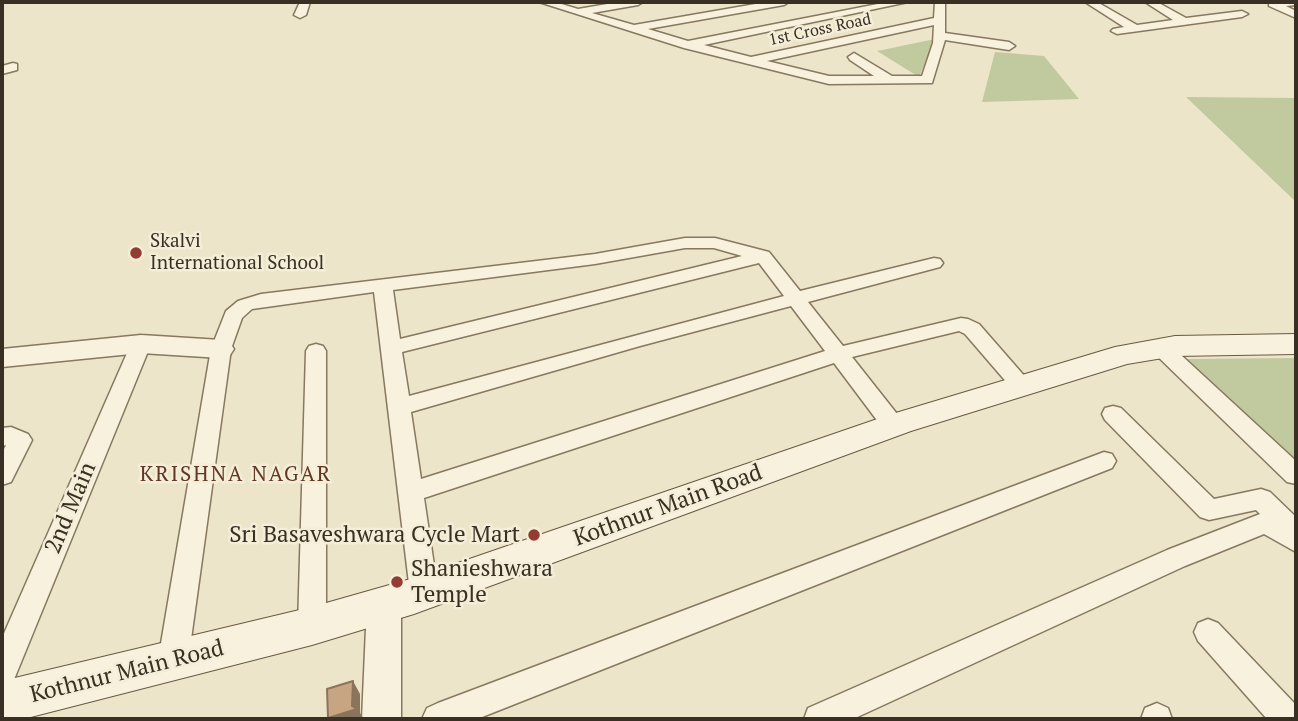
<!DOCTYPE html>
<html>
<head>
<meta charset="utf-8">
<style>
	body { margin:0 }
	#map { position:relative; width:1298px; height:721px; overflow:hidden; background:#ece5ca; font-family:"PT Serif",serif }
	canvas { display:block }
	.frame { position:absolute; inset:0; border:4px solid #392f22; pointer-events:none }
</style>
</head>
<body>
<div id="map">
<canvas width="1298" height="721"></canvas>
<div class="frame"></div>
</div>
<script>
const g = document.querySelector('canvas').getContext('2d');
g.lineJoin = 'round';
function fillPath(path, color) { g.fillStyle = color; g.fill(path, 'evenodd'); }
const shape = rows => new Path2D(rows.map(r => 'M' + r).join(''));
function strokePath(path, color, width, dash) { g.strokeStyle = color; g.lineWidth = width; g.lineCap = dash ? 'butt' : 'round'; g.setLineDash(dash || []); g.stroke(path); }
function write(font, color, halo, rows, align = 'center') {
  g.font = font + ' "PT Serif",serif'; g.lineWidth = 5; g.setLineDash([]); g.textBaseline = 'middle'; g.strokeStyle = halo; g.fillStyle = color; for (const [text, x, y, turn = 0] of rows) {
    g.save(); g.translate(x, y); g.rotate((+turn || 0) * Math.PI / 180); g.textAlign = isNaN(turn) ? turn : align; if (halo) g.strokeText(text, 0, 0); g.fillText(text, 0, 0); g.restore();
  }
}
const green = shape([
	[935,39,919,77,877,51],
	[995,52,1044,56,1079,99,982,102],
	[1186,97,1296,98,1296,202],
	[1296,358,1296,467,1187,359]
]);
const minor = shape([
	[300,2,310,2,306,15,300,18,294,15,300,2],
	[539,2,555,2,578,9,619,2,643,2,638,5,592,13,634,25,767,2,789,2,784,5,648,29,688,41,888,2,908,2,704,45,751,57,934,18,935,2,945,2,945,33,1009,42,1015,46,1009,50,945,40,932,83,829,84,684,48,539,2],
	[934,25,933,43,922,76,892,76,854,53,848,57,850,60,874,76,829,76,767,61,934,25],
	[1085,2,1097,2,1137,25,1173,20,1145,2,1157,2,1186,18,1242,11,1248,14,1242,17,1117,34,1111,31,1113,29,1124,27,1085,2],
	[1269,2,1296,2,1296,5,1286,6,1296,11,1296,18,1269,6,1269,2],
	[13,63,17,64,17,70,2,74,2,66,13,63],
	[685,238,715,238,769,252,800,291,934,258,940,259,943,263,940,267,808,302,843,346,961,318,968,319,979,324,1034,387,1031,392,1023,395,1015,392,965,334,959,331,852,357,901,419,904,425,901,431,893,433,885,431,834,363,424,498,438,592,434,601,424,604,414,601,410,592,374,292,252,309,242,318,231,349,188,661,183,671,173,675,163,671,158,661,211,349,226,311,238,301,261,294,595,254,685,238],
	[685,248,714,248,742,256,400,339,393,290,595,264,685,248],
	[759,263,784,296,409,396,402,352,759,263],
	[791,306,825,351,421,479,411,412,640,346,791,306],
	[141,337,148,339,151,344,13,682,2,686,2,638,131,344,134,339,141,337],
	[1161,341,1168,343,1296,461,1296,484,1287,482,1154,353,1151,348,1154,343,1161,341],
	[316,344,323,346,326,351,326,626,322,635,312,639,302,635,298,626,306,351,309,346,316,344],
	[1113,406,1121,408,1214,499,1261,489,1270,492,1296,517,1296,552,1264,534,1185,566,853,719,804,719,808,708,1167,550,1260,514,1256,510,1209,520,1200,517,1105,420,1102,414,1105,408,1113,406],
	[11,427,28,434,32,440,11,482,2,485,2,453,6,445,2,446,2,428,11,427],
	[1104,452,1112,454,1116,461,1112,468,477,719,422,719,427,708,438,703,1104,452],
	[1208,619,1218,623,1296,705,1296,719,1267,719,1198,641,1194,632,1198,623,1208,619],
	[1157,703,1168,708,1172,719,1141,719,1145,708,1157,703]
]);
const tertiary = shape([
	[141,335,221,340,230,343,234,349,230,355,221,358,141,353,2,367,2,349,141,335],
	[384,589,396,594,401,605,401,719,362,719,367,605,372,594,384,589]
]);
const secondary = shape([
	[1296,334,1296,354,1175,356,1127,364,911,431,414,614,312,645,23,719,2,719,2,681,312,607,414,578,889,415,1115,347,1175,336,1296,334]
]);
const shadedWall = shape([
	[353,681,360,694,360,713,364,719,329,719,328,718]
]);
const building = shape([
	[353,681,352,706,357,709,328,718,327,689,353,681]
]);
const markers = [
	[136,253,7,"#923c34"],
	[534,535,7,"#923c34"],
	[397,582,7,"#923c34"]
];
const farStreetnames = [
	["1st Cross Road",820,30,-12]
];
const poiNames = [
	["Skalvi",150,242],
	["International School",150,264]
];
const neighbourhoodNames = [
	["KRISHNA NAGAR",236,475]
];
const nearStreetnames = [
	["Kothnur Main Road",668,506,-20],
	["2nd Main",71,508,-67],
	["Kothnur Main Road",127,672,-14]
];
const nearPoinames = [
	["Sri Basaveshwara Cycle Mart",520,535],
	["Shanieshwara",411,569,"left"],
	["Temple",411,595,"left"]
];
fillPath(green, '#c1c99e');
strokePath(minor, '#87785f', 3);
strokePath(tertiary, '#87785f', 3);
strokePath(secondary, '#695942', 2);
fillPath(minor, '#f7f1dd');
fillPath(tertiary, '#f7f1dd');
fillPath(secondary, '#f7f1dd');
fillPath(shadedWall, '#8b745c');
fillPath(building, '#c7a583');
strokePath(building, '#8b745c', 2);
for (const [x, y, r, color] of markers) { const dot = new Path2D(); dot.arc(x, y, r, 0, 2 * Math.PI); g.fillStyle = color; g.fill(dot); strokePath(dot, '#f4eed9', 2.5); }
write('16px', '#392f22', '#f4eed9', farStreetnames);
write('19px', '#392f22', '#f4eed9', poiNames, 'left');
g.letterSpacing = '2px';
write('21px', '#623724', '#f4eed9', neighbourhoodNames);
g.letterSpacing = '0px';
write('23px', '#392f22', '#f4eed9', nearStreetnames);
write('23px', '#392f22', '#f4eed9', nearPoinames, 'right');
</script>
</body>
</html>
